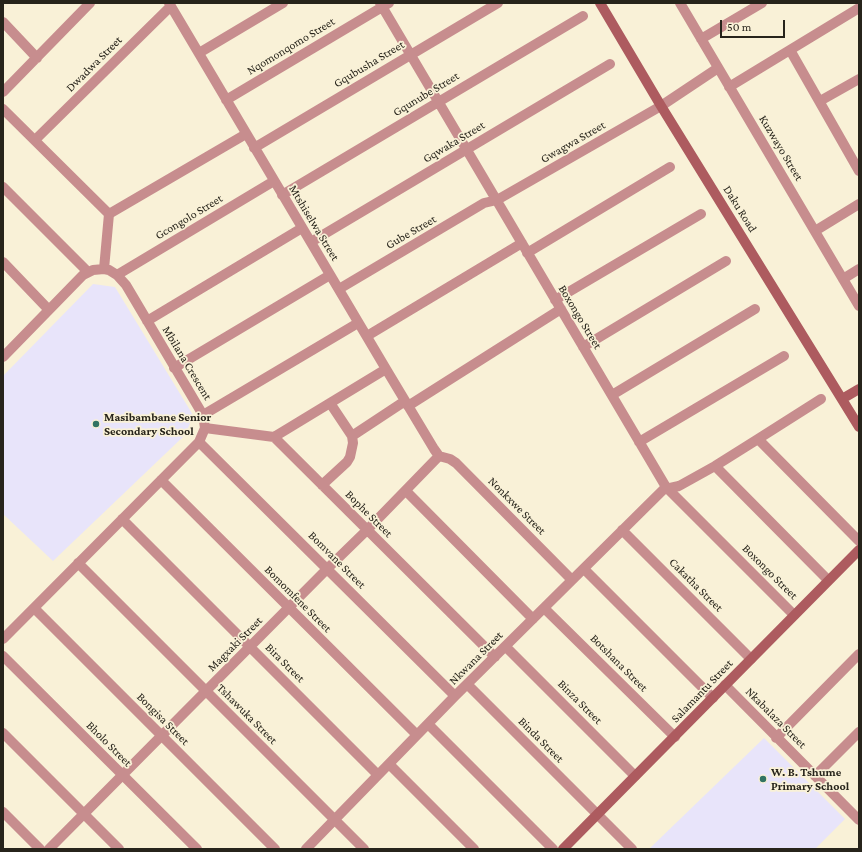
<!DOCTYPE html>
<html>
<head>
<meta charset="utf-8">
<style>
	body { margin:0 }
	#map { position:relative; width:862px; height:852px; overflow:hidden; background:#f9f1d7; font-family:"Crimson Pro",serif }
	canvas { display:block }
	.frame { position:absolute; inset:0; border:4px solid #27241b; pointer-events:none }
	.scale { position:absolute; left:720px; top:20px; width:65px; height:18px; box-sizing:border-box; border:2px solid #27241b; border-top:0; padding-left:5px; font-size:12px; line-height:14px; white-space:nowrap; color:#27241b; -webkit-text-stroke:3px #f9f1d7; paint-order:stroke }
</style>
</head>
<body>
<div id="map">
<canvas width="862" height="852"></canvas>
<div class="frame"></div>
<div class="scale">50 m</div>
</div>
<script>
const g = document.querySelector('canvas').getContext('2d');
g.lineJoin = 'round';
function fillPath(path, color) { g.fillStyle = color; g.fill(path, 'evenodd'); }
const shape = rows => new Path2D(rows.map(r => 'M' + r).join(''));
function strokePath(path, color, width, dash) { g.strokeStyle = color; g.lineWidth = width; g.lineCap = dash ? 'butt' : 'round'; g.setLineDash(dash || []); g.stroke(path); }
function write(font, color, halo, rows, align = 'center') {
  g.font = font + ' "Crimson Pro",serif'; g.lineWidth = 3.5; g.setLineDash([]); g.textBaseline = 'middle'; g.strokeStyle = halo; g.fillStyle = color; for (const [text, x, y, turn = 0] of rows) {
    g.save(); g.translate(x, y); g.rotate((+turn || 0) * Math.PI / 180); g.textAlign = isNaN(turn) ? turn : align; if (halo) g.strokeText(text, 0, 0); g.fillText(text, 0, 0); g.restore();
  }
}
const education = shape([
	[93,284,115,287,193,415,186,434,53,561,3,514,3,376],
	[764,738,845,819,815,849,649,849]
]);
const street = shape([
	[169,3,386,369,434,449,439,456],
	[380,3,666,487,794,615],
	[680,3,859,306],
	[3,22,37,58],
	[701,39,762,3],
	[790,50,859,171],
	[199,53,283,3],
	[729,87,859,8],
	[3,92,90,3],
	[226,100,389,3],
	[820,101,859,79],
	[3,109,109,214,246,134],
	[35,140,171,6],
	[254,148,498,3],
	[3,187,88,272],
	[282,195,583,16],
	[815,231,859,204],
	[311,242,610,64],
	[527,253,670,167],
	[3,262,49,310],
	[104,269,109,214],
	[117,275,274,181],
	[843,279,859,269],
	[339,289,484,203,497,200,661,106,718,68],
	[555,300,701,214],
	[147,321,302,228],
	[367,336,522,243],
	[583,347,726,261],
	[3,357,83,275,93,270,104,269,109,270,117,275,126,285,203,415,205,428,199,442,3,639],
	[174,368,330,275],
	[612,395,755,309],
	[408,406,561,309],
	[203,415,358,323],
	[205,428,274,437,495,657],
	[352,436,405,401],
	[274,437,386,369],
	[758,439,859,541],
	[199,442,455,696],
	[639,442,784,356],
	[439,456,450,459,456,463,572,580],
	[715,466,828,580],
	[161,480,417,735],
	[322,485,347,462,350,457,353,443,352,436,330,403],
	[406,491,533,619],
	[122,519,378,775],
	[622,530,751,659],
	[78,563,364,849],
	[584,569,713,698],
	[34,608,275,849],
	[544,608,675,737],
	[506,647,635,776],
	[3,656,197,849],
	[468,685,632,849],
	[725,685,859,820],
	[428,724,553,849],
	[3,733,119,849],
	[776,738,859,654],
	[389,764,474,849],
	[815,776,859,732],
	[3,812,40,849],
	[49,849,328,568,367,530,439,456],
	[306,849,455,696,666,487,670,488,679,486,715,466,758,439,821,399]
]);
const secondary = shape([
	[600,3,661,106,859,427],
	[842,399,859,389],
	[563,849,859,550]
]);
const markers = [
	[96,424,4,"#317363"],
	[763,779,4,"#317363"]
];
const streetNames = [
	["Nqomonqomo Street",291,46,-31],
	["Dwadwa Street",94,64,-45],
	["Gqubusha Street",369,64,-31],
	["Gqunube Street",426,94,-31],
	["Gqwaka Street",454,142,-31],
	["Gwagwa Street",573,142,-30],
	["Kuzwayo Street",781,148,59],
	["Daku Road",740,209,58],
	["Gcongolo Street",189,217,-31],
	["Mtshiselwa Street",314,223,59],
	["Gube Street",411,232,-30],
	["Boxongo Street",580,317,59],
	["Mbilana Crescent",187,363,59],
	["Nonkxwe Street",517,506,45],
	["Bophe Street",369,514,45],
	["Bomvane Street",337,560,45],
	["Boxongo Street",770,572,45],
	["Cakatha Street",696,585,45],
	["Bomomfene Street",298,599,45],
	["Magxaki Street",235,644,-45],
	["Nkwana Street",476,658,-45],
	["Bira Street",285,663,45],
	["Botshana Street",619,663,45],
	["Salamantu Street",702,691,-46],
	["Binza Street",580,702,45],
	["Tshawuka Street",247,714,45],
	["Nkabalaza Street",776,718,45],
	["Bongisa Street",163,719,45],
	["Binda Street",541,740,45],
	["Bholo Street",109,744,45]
];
const poiNames = [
	["Masibambane Senior",104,417],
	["Secondary School",104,431],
	["W. B. Tshume",771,772],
	["Primary School",771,786]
];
fillPath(education, '#e8e4fa');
strokePath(street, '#c78d8e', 10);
strokePath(secondary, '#ad5b5f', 10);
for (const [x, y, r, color] of markers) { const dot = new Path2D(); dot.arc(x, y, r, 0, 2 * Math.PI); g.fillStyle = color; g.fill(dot); strokePath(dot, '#f9f1d7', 1.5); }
write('12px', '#27241b', '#f9f1d7', streetNames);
write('bold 12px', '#27241b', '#f9f1d7', poiNames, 'left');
</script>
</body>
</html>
